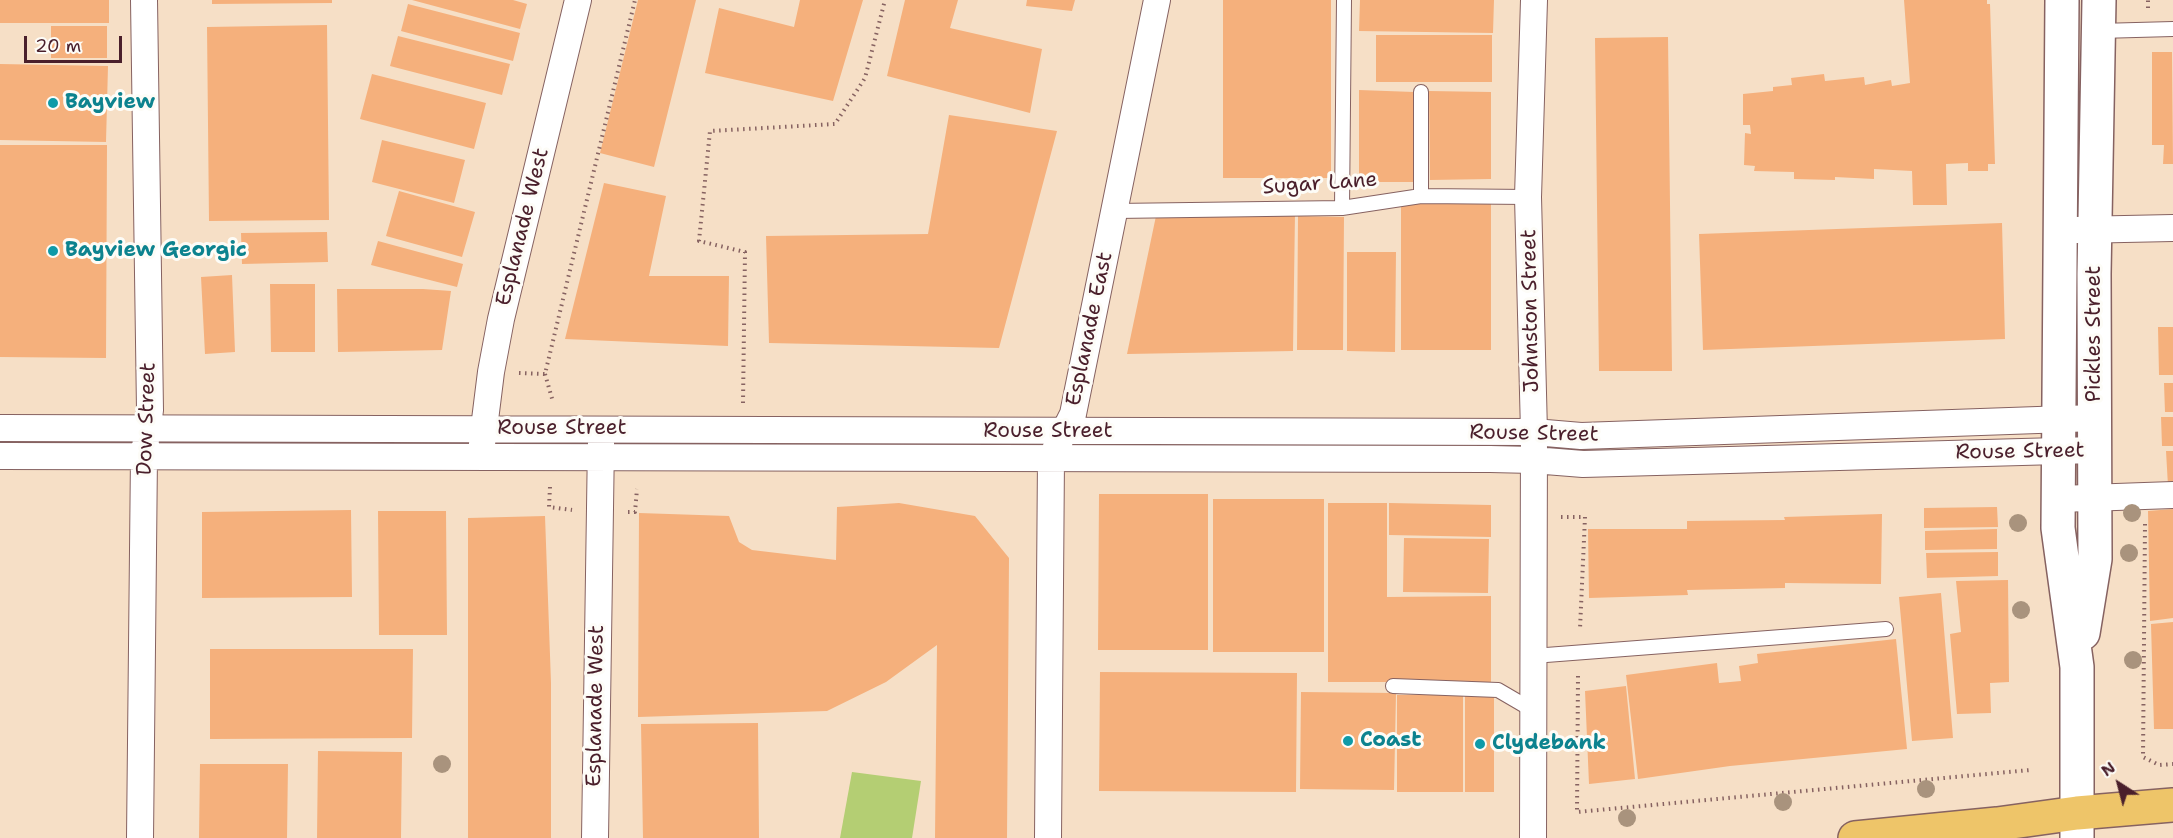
<!DOCTYPE html>
<html>
<head>
<meta charset="utf-8">
<style>
	body { margin:0 }
	#map { position:relative; width:2173px; height:838px; overflow:hidden; background:#f6dfc6; font-family:"Shantell Sans",sans-serif }
	canvas { display:block }
	.north { position:absolute; left:2089px; top:754px; width:60px; height:60px; -webkit-text-stroke:4px #fdfcf7; paint-order:stroke; rotate:324deg; font-size:16px; font-weight:700; line-height:24px; text-align:center; color:#4a1f2b }
	.north::after { content:''; display:block; margin:auto; width:21px; height:27px; background:#4a1f2b; clip-path:polygon(50% 0,100% 100%,50% 72%,0 100%) }
	.scale { position:absolute; left:24px; top:36px; width:98px; height:27px; box-sizing:border-box; border:3px solid #4a1f2b; border-top:0; padding-left:8px; font-size:18px; line-height:21px; white-space:nowrap; color:#4a1f2b; -webkit-text-stroke:4px #fdfcf7; paint-order:stroke }
</style>
</head>
<body>
<div id="map">
<canvas width="2173" height="838"></canvas>
<div class="north">N</div>
<div class="scale">20 m</div>
</div>
<script>
const g = document.querySelector('canvas').getContext('2d');
g.lineJoin = 'round';
function fillPath(path, color) { g.fillStyle = color; g.fill(path, 'evenodd'); }
const shape = rows => new Path2D(rows.map(r => 'M' + r).join(''));
function strokePath(path, color, width, dash) { g.strokeStyle = color; g.lineWidth = width; g.lineCap = dash ? 'butt' : 'round'; g.setLineDash(dash || []); g.stroke(path); }
function write(font, color, halo, rows, align = 'center') {
  g.font = font + ' "Shantell Sans",sans-serif'; g.lineWidth = 6; g.setLineDash([]); g.textBaseline = 'middle'; g.strokeStyle = halo; g.fillStyle = color; for (const [text, x, y, turn = 0] of rows) {
    g.save(); g.translate(x, y); g.rotate((+turn || 0) * Math.PI / 180); g.textAlign = isNaN(turn) ? turn : align; if (halo) g.strokeText(text, 0, 0); g.fillText(text, 0, 0); g.restore();
  }
}
const green = shape([
	[852,772,921,781,912,838,840,838]
]);
const building = shape([
	[0,0,109,0,109,23,0,23],
	[212,0,332,0,332,3,212,4],
	[412,0,513,0,527,4,520,29],
	[638,0,696,0,654,167,600,153],
	[800,0,863,0,833,101,705,73,719,8,794,27],
	[905,0,958,0,950,28,1042,49,1030,113,887,76],
	[1027,0,1075,0,1072,11,1026,6],
	[1223,0,1331,0,1331,178,1223,178],
	[1360,0,1494,0,1493,33,1359,31],
	[1904,0,1987,0,1987,4,1990,4,1995,164,1988,164,1988,171,1968,171,1968,163,1946,164,1947,205,1913,205,1912,171,1874,169,1874,179,1835,177,1835,180,1794,179,1794,172,1754,171,1755,166,1744,165,1745,133,1751,134,1750,125,1743,125,1743,94,1773,91,1773,87,1792,85,1791,78,1824,74,1825,81,1864,77,1865,85,1891,80,1892,86,1910,83],
	[408,4,520,33,513,61,401,31],
	[327,25,329,220,209,221,207,27],
	[51,26,107,26,107,58,51,58],
	[1376,35,1492,35,1492,82,1376,82],
	[398,36,510,64,502,95,390,66],
	[1668,37,1672,371,1599,371,1595,38],
	[2152,52,2172,52,2173,164,2163,164,2164,145,2152,145],
	[0,64,108,66,106,142,0,140],
	[372,74,486,103,474,149,360,119],
	[1359,90,1414,92,1413,182,1359,182],
	[1429,91,1491,92,1491,179,1430,180],
	[949,115,1057,131,999,348,769,343,766,236,928,234],
	[382,140,465,160,454,203,372,182],
	[0,145,107,145,106,358,0,357],
	[604,183,666,196,649,276,729,276,728,346,565,339],
	[399,191,475,212,462,257,386,236],
	[1401,204,1491,204,1491,350,1401,350],
	[1295,213,1293,351,1127,354,1156,216],
	[1298,216,1344,217,1343,350,1297,350],
	[2002,223,2005,339,1703,350,1699,234],
	[327,232,328,262,242,264,241,233],
	[378,241,463,264,457,287,371,265],
	[1347,252,1396,252,1395,352,1347,351],
	[232,275,235,352,205,354,201,277],
	[270,284,315,284,315,352,271,352],
	[337,289,423,289,451,291,442,350,338,352],
	[2158,327,2173,327,2173,375,2159,375],
	[2164,383,2173,383,2173,412,2165,412],
	[2161,417,2173,417,2173,446,2162,446],
	[2166,451,2173,451,2173,486,2168,486],
	[1099,494,1208,494,1208,650,1098,650],
	[1213,499,1324,499,1324,652,1213,652],
	[899,503,975,516,1009,558,1007,838,935,838,937,645,886,682,827,711,638,717,639,513,729,516,739,542,752,550,836,560,837,507],
	[1328,503,1387,503,1387,597,1491,596,1491,682,1328,682],
	[1389,503,1491,505,1491,537,1389,535],
	[1997,507,1998,527,1924,528,1924,508],
	[2173,509,2173,618,2150,621,2148,511],
	[351,510,352,597,202,598,202,512],
	[378,511,446,511,447,635,379,635],
	[1882,514,1881,584,1785,583,1785,588,1687,590,1688,595,1589,598,1588,529,1687,529,1687,521,1785,520,1784,517],
	[545,516,551,683,551,838,468,838,468,518],
	[1997,529,1997,549,1925,550,1925,531],
	[1404,538,1489,539,1488,593,1403,592],
	[1998,552,1998,576,1927,578,1926,553],
	[2008,580,2009,682,1990,683,1991,713,1957,714,1950,634,1961,632,1956,581],
	[1941,593,1953,738,1912,741,1899,597],
	[2173,622,2173,729,2154,729,2151,624],
	[1896,639,1907,749,1730,766,1638,779,1626,675,1717,663,1719,683,1741,681,1739,666,1758,663,1757,654],
	[210,649,413,649,412,738,210,739],
	[1100,672,1297,673,1296,792,1099,791],
	[1626,686,1635,779,1589,784,1585,691],
	[1301,692,1396,693,1394,790,1300,789],
	[1397,695,1463,695,1463,792,1397,792],
	[1465,696,1494,696,1494,792,1465,792],
	[758,723,759,838,643,838,641,724],
	[318,751,402,752,401,838,317,838],
	[200,764,288,764,287,838,199,838]
]);
const path = shape([
	[2148,8,2148,0],
	[519,373,545,374,635,0],
	[545,374,553,402],
	[743,403,745,252,699,241,710,131,835,124,865,78,885,0],
	[550,487,549,507,572,510],
	[628,512,635,512,637,489],
	[1561,517,1585,517,1580,629],
	[2145,524,2143,757,2159,765,2173,764],
	[1578,676,1577,812,2030,770]
]);
const service = shape([
	[2099,31,2173,29],
	[1421,196,1421,92],
	[1342,208,1344,0],
	[1115,211,1342,208,1421,196,1528,197],
	[1533,656,1886,629],
	[1393,686,1498,690,1534,711]
]);
const minor = shape([
	[2076,230,2173,228],
	[0,428,1534,432,1581,436,2095,418],
	[482,444,491,372,501,319,578,0],
	[0,456,1490,459,1533,460,1583,464,2095,450],
	[2059,499,2173,495],
	[140,838,144,455,150,410,144,0],
	[595,838,601,442],
	[1048,838,1051,458,1073,414,1157,0],
	[1533,838,1534,432,1528,197,1534,0]
]);
const tertiary = shape([
	[2062,0,2058,528,2077,667,2077,838],
	[2083,633,2095,559,2094,274,2099,0]
]);
const primary = shape([
	[1855,838,1997,824,2077,813,2173,805]
]);
const trees = [
	[2132,513],
	[2018,523],
	[2129,553],
	[2021,610],
	[2133,660],
	[442,764],
	[1926,789],
	[1783,802],
	[1627,818]
];
const markers = [
	[53,103,6,"#0f9aa8"],
	[53,251,6,"#0f9aa8"],
	[1348,741,6,"#0f9aa8"],
	[1480,744,6,"#0f9aa8"]
];
const cultureNames = [
	["Bayview",65,103],
	["Bayview Georgic",65,251],
	["Coast",1360,741],
	["Clydebank",1492,744]
];
const streetNames = [
	["Sugar Lane",1320,184,-4],
	["Esplanade West",523,227,-76],
	["Johnston Street",1531,311,-91],
	["Esplanade East",1090,329,-78],
	["Pickles Street",2095,334,-90],
	["Dow Street",147,419,-88],
	["Rouse Street",562,429],
	["Rouse Street",1048,432],
	["Rouse Street",1534,434,1],
	["Rouse Street",2020,452,-1],
	["Esplanade West",596,706,-89]
];
fillPath(green, '#b4ce73');
fillPath(building, '#f5b07c');
strokePath(service, '#866261', 16);
strokePath(minor, '#866261', 28);
strokePath(tertiary, '#866261', 36);
strokePath(primary, '#866261', 36);
strokePath(path, '#866261', 4, [1.5, 4.5]);
strokePath(service, '#fff', 14);
strokePath(minor, '#fff', 26);
strokePath(tertiary, '#fff', 33);
strokePath(primary, '#eec569', 33);
g.fillStyle = '#a9937d';
for (const [x, y] of trees) { g.beginPath(); g.arc(x, y, 9, 0, 2 * Math.PI); g.fill(); }
for (const [x, y, r, color] of markers) { const dot = new Path2D(); dot.arc(x, y, r, 0, 2 * Math.PI); g.fillStyle = color; g.fill(dot); strokePath(dot, '#fdfcf7', 2); }
write('bold 21px', '#0d838f', '#fdfcf7', cultureNames, 'left');
write('21px', '#4a1f2b', '#fdfcf7', streetNames);
</script>
</body>
</html>
